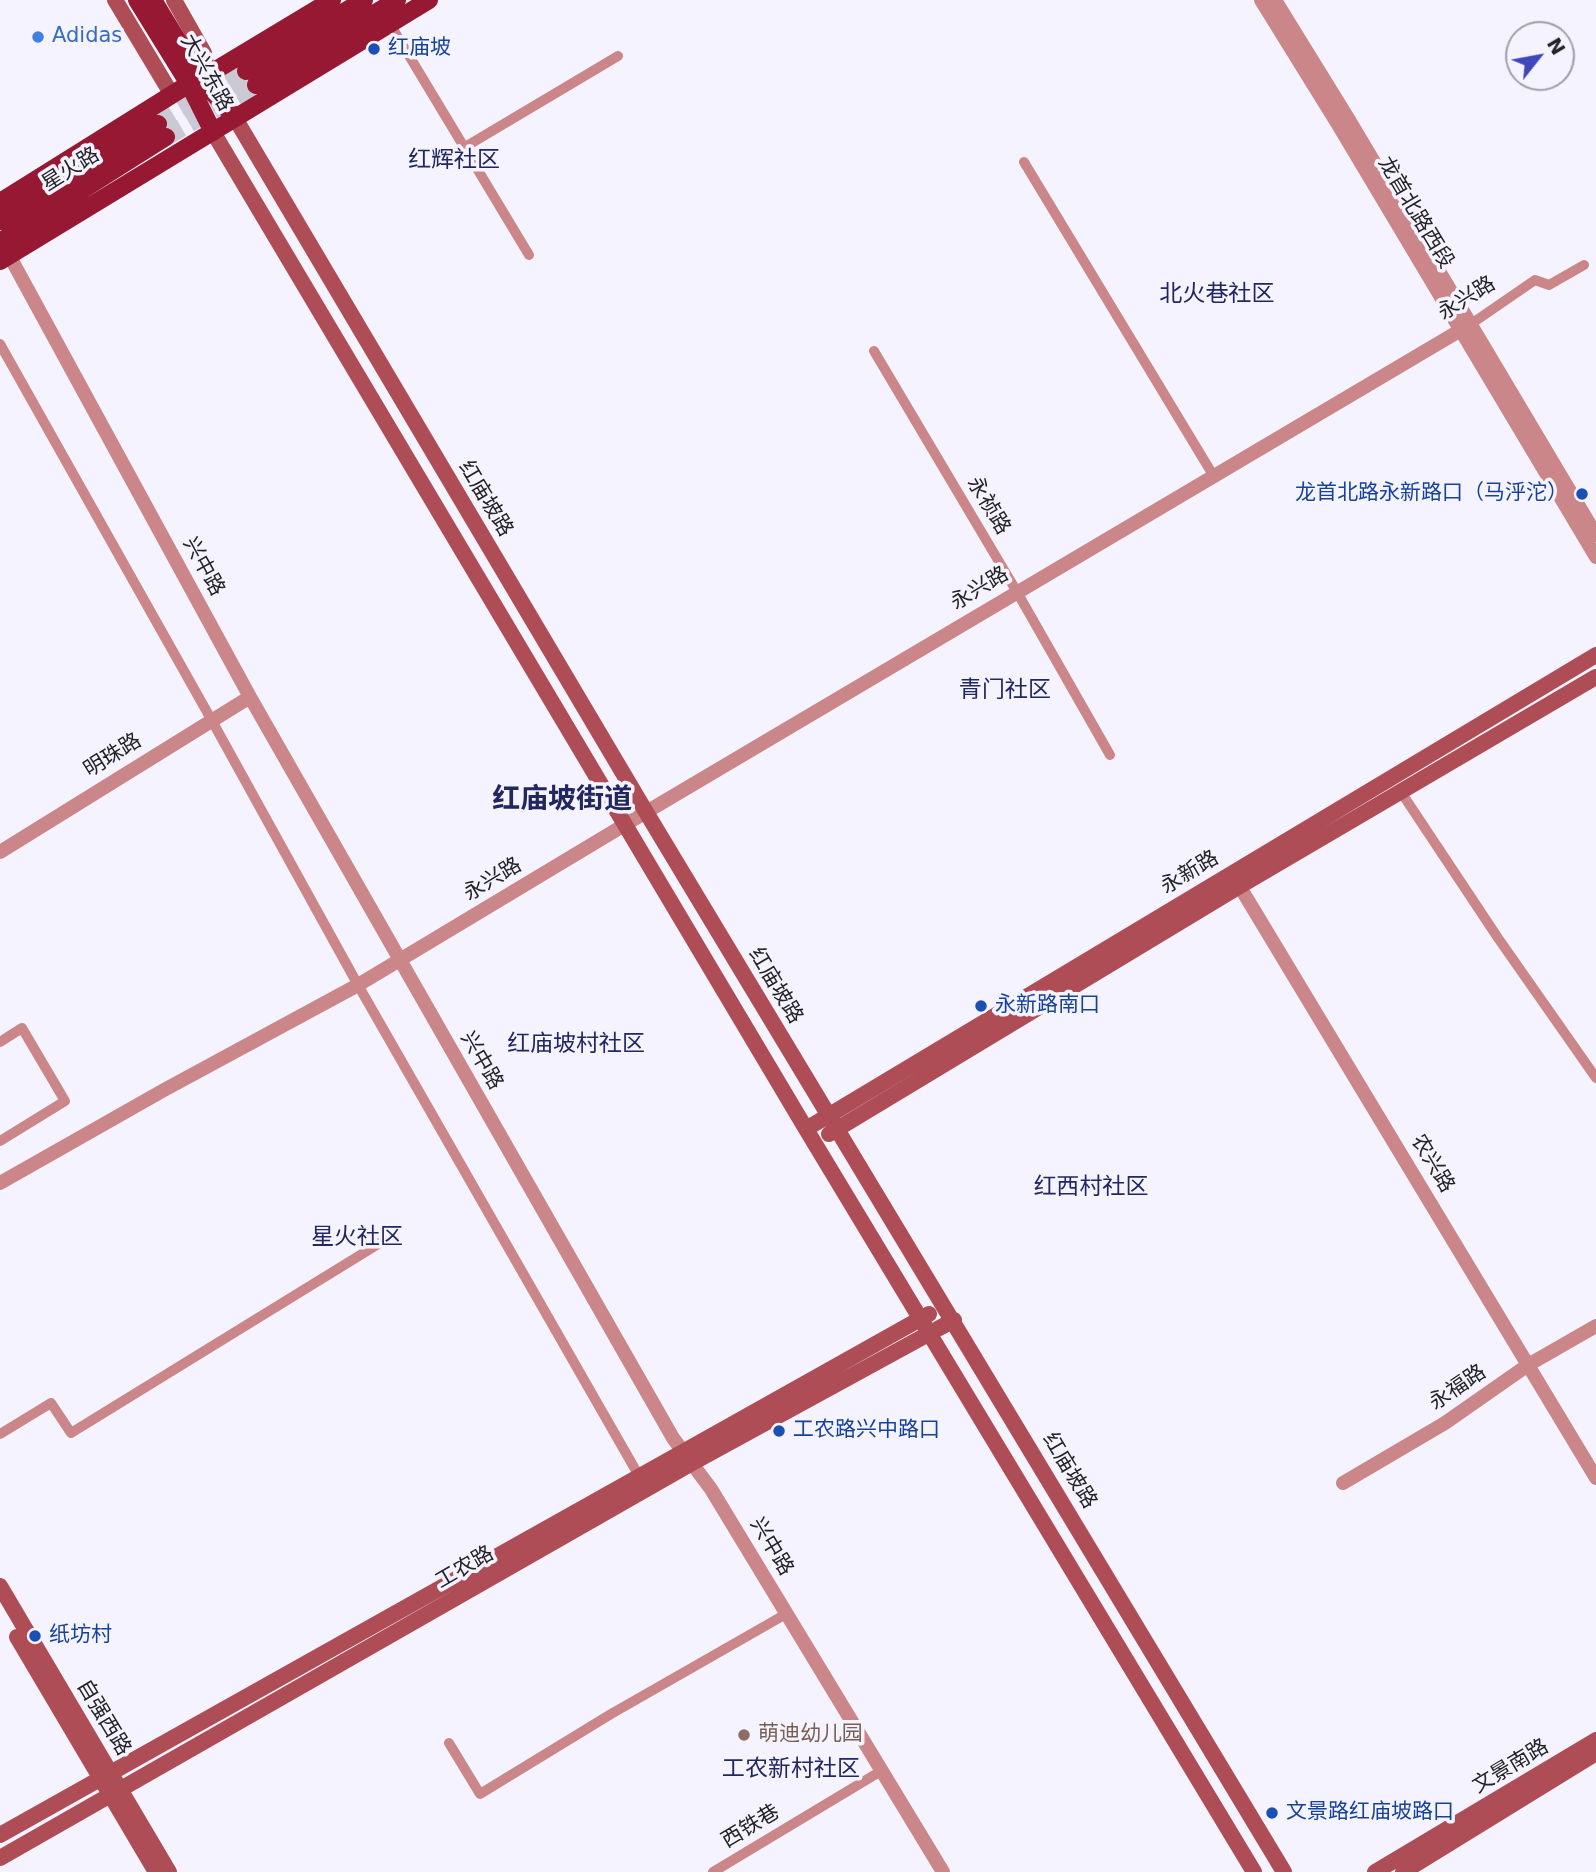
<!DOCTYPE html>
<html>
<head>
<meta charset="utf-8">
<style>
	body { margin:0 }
	#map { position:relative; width:1596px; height:1872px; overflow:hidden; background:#f5f3ff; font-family:"DejaVu Sans",sans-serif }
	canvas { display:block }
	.north { position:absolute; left:1505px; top:21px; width:70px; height:70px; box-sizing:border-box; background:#f5f3ff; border:2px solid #a1a0a9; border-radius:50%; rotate:59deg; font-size:19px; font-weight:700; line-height:28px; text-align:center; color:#232328 }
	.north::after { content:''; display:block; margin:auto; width:24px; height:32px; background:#4046bb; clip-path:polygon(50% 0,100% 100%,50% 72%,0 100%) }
</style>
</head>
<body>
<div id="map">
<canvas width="1596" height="1872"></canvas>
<div class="north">N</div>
</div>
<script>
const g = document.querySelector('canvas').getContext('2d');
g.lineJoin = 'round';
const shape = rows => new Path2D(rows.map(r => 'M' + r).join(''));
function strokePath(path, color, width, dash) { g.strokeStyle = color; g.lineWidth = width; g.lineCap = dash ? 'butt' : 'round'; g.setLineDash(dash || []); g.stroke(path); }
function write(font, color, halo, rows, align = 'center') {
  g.font = font + ' "DejaVu Sans","Noto Sans SC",sans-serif'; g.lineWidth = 7; g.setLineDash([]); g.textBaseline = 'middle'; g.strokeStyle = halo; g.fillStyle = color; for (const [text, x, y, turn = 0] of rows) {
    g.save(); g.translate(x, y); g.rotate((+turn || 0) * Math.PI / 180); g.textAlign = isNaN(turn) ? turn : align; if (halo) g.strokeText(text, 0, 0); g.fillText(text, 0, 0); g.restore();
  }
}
const primaryTunnel = shape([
	[158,124,246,71],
	[166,137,256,85]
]);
const minor = shape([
	[390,24,529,255],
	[465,147,618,56],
	[1024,162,1213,475],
	[1471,324,1535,280,1549,285,1584,265],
	[0,344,211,719,358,985,639,1476],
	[874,351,1017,592,1110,755],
	[1401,792,1498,938,1596,1078],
	[0,1042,22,1028,65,1101,0,1141],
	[0,1434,51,1403,71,1433,388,1238],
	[449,1743,480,1794,611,1714,786,1614],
	[713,1872,881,1771]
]);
const tertiary = shape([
	[1261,0,1339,126,1596,557],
	[1275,0,1349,120,1596,535],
	[9,255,250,697,673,1438,711,1489,943,1872],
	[0,852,250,697],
	[1234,877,1596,1478],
	[0,1183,164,1090,358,985,626,824,1471,324],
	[1343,1483,1445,1423,1528,1365,1596,1326]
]);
const secondary = shape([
	[115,0,172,95],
	[174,0,204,53,207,69,201,79],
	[235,118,646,812,1284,1872],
	[213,132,806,1129,1254,1872],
	[806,1129,1596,655],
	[829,1134,1240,886,1596,677],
	[0,1586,169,1872],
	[17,1637,156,1872],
	[0,1835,929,1314],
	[0,1858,692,1463,954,1320],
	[1375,1872,1596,1740],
	[1403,1872,1596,1753]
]);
const primary = shape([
	[137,0,189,84,213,132],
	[153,0,201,79,235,118],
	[246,71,364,0],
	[256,85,397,0],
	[0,202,189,84,201,79,332,0],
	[0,221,158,124],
	[0,242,166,137],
	[0,261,429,0]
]);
const markers = [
	[38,37,7,"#3f7fe0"],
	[374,49,7,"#1a4fb4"],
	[1582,494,7,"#1a4fb4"],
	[981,1006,7,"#1a4fb4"],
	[779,1431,7,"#1a4fb4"],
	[35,1636,7,"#1a4fb4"],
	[744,1735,7,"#8d6e63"],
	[1272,1813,7,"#1a4fb4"]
];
const shopNames = [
	["Adidas",52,37]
];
const transitNames = [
	["红庙坡",388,49],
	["龙首北路永新路口（马泘沱）",1568,494,"right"],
	["永新路南口",995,1006],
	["工农路兴中路口",793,1431],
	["纸坊村",49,1636],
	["文景路红庙坡路口",1286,1813]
];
const streetNames = [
	["大兴东路",206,73,61],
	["星火路",71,170,-32],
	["龙首北路西段",1415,213,59],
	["永兴路",1467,299,-32],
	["红庙坡路",485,499,59],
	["永祯路",988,506,59],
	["兴中路",203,567,61],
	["永兴路",980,589,-31],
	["明珠路",113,756,-32],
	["永新路",1190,873,-31],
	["永兴路",493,880,-31],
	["红庙坡路",775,986,59],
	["兴中路",481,1061,60],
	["农兴路",1432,1164,59],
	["永福路",1458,1388,-34],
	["红庙坡路",1069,1471,59],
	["兴中路",771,1547,59],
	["工农路",465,1568,-30],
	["自强西路",103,1718,59],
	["文景南路",1511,1767,-31],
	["西铁巷",751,1827,-31]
];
const educationNames = [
	["萌迪幼儿园",758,1735]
];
const neighbourhoodNames = [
	["红辉社区",454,161],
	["北火巷社区",1217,295],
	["青门社区",1005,691],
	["红庙坡村社区",576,1045],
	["红西村社区",1091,1188],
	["星火社区",357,1238],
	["工农新村社区",791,1770]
];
const districtNames = [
	["红庙坡街道",562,801]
];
strokePath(primaryTunnel, '#cbc9d4', 18, [18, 9]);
strokePath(minor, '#cb8689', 10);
strokePath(tertiary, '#cb8689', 14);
strokePath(secondary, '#af4d56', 16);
strokePath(primary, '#971832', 18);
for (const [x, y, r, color] of markers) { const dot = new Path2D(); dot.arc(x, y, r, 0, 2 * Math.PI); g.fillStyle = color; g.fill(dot); strokePath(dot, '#f5f3ff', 2.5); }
write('21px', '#366cbe', '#f5f3ff', shopNames, 'left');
write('21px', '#164399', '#f5f3ff', transitNames, 'left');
write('21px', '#232328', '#f5f3ff', streetNames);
write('21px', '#785e54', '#f5f3ff', educationNames, 'left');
write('23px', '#212760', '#f5f3ff', neighbourhoodNames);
write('bold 28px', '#212760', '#f5f3ff', districtNames);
</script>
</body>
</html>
